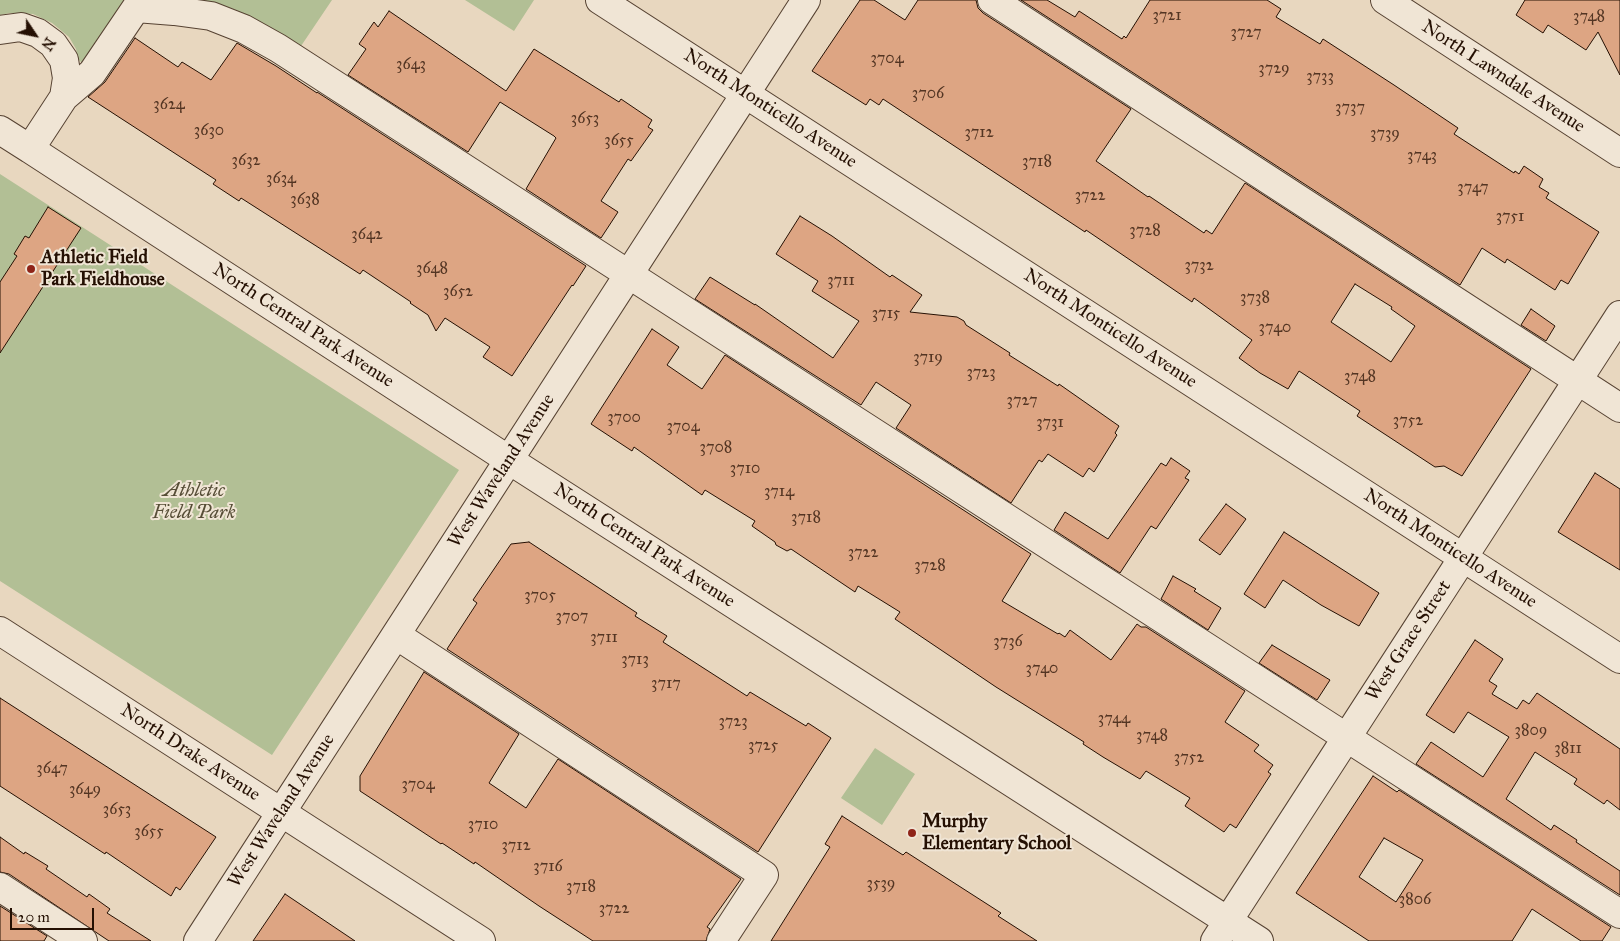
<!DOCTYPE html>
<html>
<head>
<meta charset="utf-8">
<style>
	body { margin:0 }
	#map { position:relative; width:1620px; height:941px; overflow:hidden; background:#e8d7bf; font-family:"IM FELL Great Primer",serif }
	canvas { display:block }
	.north { position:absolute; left:10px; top:10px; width:50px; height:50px; -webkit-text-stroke:4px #f0e5d5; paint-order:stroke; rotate:124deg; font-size:14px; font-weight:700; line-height:20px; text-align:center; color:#251003 }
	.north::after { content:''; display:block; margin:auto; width:18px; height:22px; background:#251003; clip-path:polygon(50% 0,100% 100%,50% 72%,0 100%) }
	.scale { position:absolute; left:10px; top:908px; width:84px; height:22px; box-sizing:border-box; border:2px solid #251003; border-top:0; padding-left:6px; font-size:15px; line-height:18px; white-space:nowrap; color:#251003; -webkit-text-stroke:4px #f0e5d5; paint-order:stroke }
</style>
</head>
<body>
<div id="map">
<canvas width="1620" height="941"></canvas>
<div class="north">N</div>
<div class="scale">20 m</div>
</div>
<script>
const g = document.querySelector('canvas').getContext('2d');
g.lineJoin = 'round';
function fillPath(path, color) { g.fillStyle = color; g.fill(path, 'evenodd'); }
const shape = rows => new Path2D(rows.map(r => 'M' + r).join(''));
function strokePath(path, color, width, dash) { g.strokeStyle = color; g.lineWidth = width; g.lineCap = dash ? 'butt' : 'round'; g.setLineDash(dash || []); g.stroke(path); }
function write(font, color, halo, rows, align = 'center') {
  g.font = font + ' "IM FELL Great Primer",serif'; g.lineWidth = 4; g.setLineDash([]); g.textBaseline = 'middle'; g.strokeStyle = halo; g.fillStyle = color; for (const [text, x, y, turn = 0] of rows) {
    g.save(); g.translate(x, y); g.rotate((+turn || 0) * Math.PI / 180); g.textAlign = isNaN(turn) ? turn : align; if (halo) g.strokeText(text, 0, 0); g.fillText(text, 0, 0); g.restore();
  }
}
const green = shape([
	[0,0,127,0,85,63,81,62,78,59,76,49,69,37,52,23,33,14,10,13,0,15],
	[179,0,332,0,299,49,234,9],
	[465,0,534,0,514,31],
	[0,174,459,470,272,755,0,581],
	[875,748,915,774,882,825,841,798]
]);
const building = shape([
	[860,0,874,0,905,20,918,0,976,0,978,8,983,13,1131,109,1096,161,1148,197,1149,196,1204,233,1206,230,1212,234,1245,183,1531,369,1462,476,1444,466,1435,467,1357,416,1360,411,1299,371,1288,389,1260,373,1239,358,1252,340,1194,298,1192,302,1086,230,1085,232,883,99,879,105,870,99,866,105,812,71,860,0],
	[1355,284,1392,307,1391,309,1415,326,1391,362,1331,322,1355,284],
	[1021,0,1047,0,1075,17,1079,11,1122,39,1124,36,1126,38,1150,0,1267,0,1281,9,1276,17,1320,44,1323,39,1394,85,1458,128,1454,134,1514,173,1515,171,1519,174,1524,166,1543,179,1539,187,1549,193,1546,198,1599,232,1568,284,1561,280,1555,290,1507,259,1505,263,1482,248,1460,285,1021,0],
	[1525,0,1620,0,1620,75,1598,32,1586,50,1548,25,1543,33,1516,15,1525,0],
	[389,11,506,91,534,49,619,102,621,99,652,120,648,127,653,130,631,161,628,159,601,201,618,212,601,238,526,189,556,138,554,136,500,102,468,152,348,75,366,49,359,44,374,22,378,27,389,11],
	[135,38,178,67,182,62,211,80,237,43,276,66,317,93,317,92,586,266,573,286,572,285,512,376,483,357,490,347,445,318,436,331,428,315,410,303,411,302,363,270,360,274,241,198,239,201,213,184,216,180,88,97,105,82,135,38],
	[48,207,81,228,0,353,0,282,17,256,14,254,25,236,29,238,48,207],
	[800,216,832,236,890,277,892,275,922,295,910,312,957,317,964,321,966,325,1010,353,1009,355,1058,386,1059,384,1119,426,1115,433,1117,435,1094,472,1089,468,1083,477,1048,454,1042,462,1039,460,1011,503,896,428,911,405,876,382,861,405,695,299,710,277,755,305,755,304,833,358,859,321,812,291,818,281,776,254,800,216],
	[1531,309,1555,326,1546,341,1521,325,1531,309],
	[652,329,679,347,667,365,702,389,725,355,1031,554,1002,601,1058,634,1059,633,1065,637,1070,630,1111,660,1137,624,1141,627,1146,627,1245,691,1225,722,1259,745,1254,751,1273,765,1268,772,1271,774,1236,828,1230,824,1224,832,1185,806,1190,798,1146,771,1140,779,1103,757,1083,744,1084,742,996,687,895,619,900,612,858,586,855,592,791,549,787,551,776,545,775,542,752,526,755,521,705,490,702,495,634,447,632,451,591,424,652,329],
	[1171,458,1190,471,1185,478,1189,480,1156,529,1151,526,1120,573,1054,530,1065,512,1108,539,1161,463,1166,466,1171,458],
	[1595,473,1620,489,1620,570,1558,532,1595,473],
	[1226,504,1246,519,1220,555,1199,540,1226,504],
	[1284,532,1379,593,1359,626,1321,605,1283,580,1265,608,1244,594,1284,532],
	[529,542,637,613,635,616,667,636,663,642,747,696,750,692,806,726,808,723,831,738,758,852,447,649,477,603,473,600,511,544,529,542],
	[1173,576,1196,589,1194,591,1221,608,1208,630,1161,599,1173,576],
	[1475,640,1503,659,1489,681,1497,686,1492,694,1517,709,1523,700,1529,704,1537,693,1620,749,1620,810,1607,800,1604,804,1574,784,1577,779,1535,752,1506,799,1551,830,1554,825,1577,840,1576,842,1620,871,1620,895,1416,764,1431,742,1483,777,1509,737,1468,712,1454,733,1426,715,1475,640],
	[1272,645,1330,680,1317,700,1259,663,1272,645],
	[424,672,519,734,489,783,526,808,558,759,741,879,707,927,710,929,706,941,593,941,539,906,475,862,474,864,442,843,441,844,360,791,360,776,424,672],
	[0,698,216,837,180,890,176,887,171,896,106,852,105,854,0,786,0,698],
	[1373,776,1397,792,1399,790,1611,927,1602,941,1581,941,1532,909,1512,941,1369,941,1296,893,1373,776],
	[1384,838,1423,860,1396,902,1359,877,1384,838],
	[842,816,903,855,906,852,1001,913,998,916,1037,941,771,941,830,847,825,844,842,816],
	[0,837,24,854,25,852,48,866,46,869,87,897,89,894,110,909,107,913,151,941,109,941,9,874,0,872,0,837],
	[285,894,355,941,253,941,285,894],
	[0,906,47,936,44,941,0,941,0,906]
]);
const minor = shape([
	[600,0,1620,659],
	[992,0,1620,408],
	[1385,0,1620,153],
	[0,30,21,27,38,33,53,44,64,60,67,78,64,97,30,149,0,130],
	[64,97,92,73,136,8,174,11,211,16,244,29,278,48,1620,914],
	[30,149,509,460,1259,941],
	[0,631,481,941],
	[396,635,764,875,721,941],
	[0,887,83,941],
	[198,941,806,0],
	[1215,941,1620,315]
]);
const markers = [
	[31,269,5,"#8f2418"],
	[912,833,5,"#8f2418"]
];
const numberNames = [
	["3721",1167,16],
	["3748",1589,17],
	["3727",1246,33],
	["3704",887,59],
	["3643",411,65],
	["3729",1274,69],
	["3733",1320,77],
	["3706",928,94],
	["3624",169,105],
	["3737",1350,108],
	["3653",585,119],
	["3630",209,131],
	["3712",979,133],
	["3739",1385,134],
	["3655",619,141],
	["3743",1422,156],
	["3632",246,161],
	["3718",1037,162],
	["3634",281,179],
	["3747",1473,188],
	["3722",1090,196],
	["3638",305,200],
	["3751",1510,217],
	["3728",1145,231],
	["3642",367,235],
	["3732",1199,266],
	["3648",432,269],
	["3711",841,281],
	["3652",458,292],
	["3738",1255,298],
	["3715",886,314],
	["3740",1275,328],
	["3719",928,358],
	["3723",981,373],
	["3748",1360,377],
	["3727",1022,401],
	["3700",624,418],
	["3752",1408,421],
	["3731",1050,423],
	["3704",683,427],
	["3708",716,448],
	["3710",745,469],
	["3714",779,492],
	["3718",806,518],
	["3722",863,553],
	["3728",930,566],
	["3705",540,596],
	["3707",572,617],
	["3711",604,638],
	["3736",1008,642],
	["3713",635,660],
	["3740",1042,669],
	["3717",666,684],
	["3744",1114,719],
	["3723",733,722],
	["3809",1531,731],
	["3748",1152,736],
	["3725",763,746],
	["3811",1568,749],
	["3752",1189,758],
	["3647",52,769],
	["3704",418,785],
	["3649",85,790],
	["3653",117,810],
	["3710",483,825],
	["3655",149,832],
	["3712",516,846],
	["3716",548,867],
	["3539",881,884],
	["3718",581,887],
	["3806",1415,900],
	["3722",614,909]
];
const streetNames = [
	["North Lawndale Avenue",1503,77,33],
	["North Monticello Avenue",770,109,33],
	["North Central Park Avenue",303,326,33],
	["North Monticello Avenue",1110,329,33],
	["West Waveland Avenue",502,471,-57],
	["North Central Park Avenue",644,546,33],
	["North Monticello Avenue",1450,549,33],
	["West Grace Street",1409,641,-57],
	["North Drake Avenue",190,753,33],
	["West Waveland Avenue",282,811,-57]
];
const poiNames = [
	["Athletic Field",41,258],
	["Park Fieldhouse",41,280],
	["Murphy",922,822],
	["Elementary School",922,844]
];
const parkNames = [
	["Athletic",194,491],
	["Field Park",194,513]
];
fillPath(green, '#b2bf95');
fillPath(building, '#dda583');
strokePath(building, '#251003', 1);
strokePath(minor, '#564232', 30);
strokePath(minor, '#f0e5d5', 28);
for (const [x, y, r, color] of markers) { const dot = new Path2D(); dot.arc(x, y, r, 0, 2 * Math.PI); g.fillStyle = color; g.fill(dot); strokePath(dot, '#f0e5d5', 2); }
write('16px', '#533523', null, numberNames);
write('19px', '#251003', '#f0e5d5', streetNames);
write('bold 19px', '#251003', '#f0e5d5', poiNames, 'left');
write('italic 19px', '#564d36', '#f0e5d5', parkNames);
</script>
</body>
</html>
